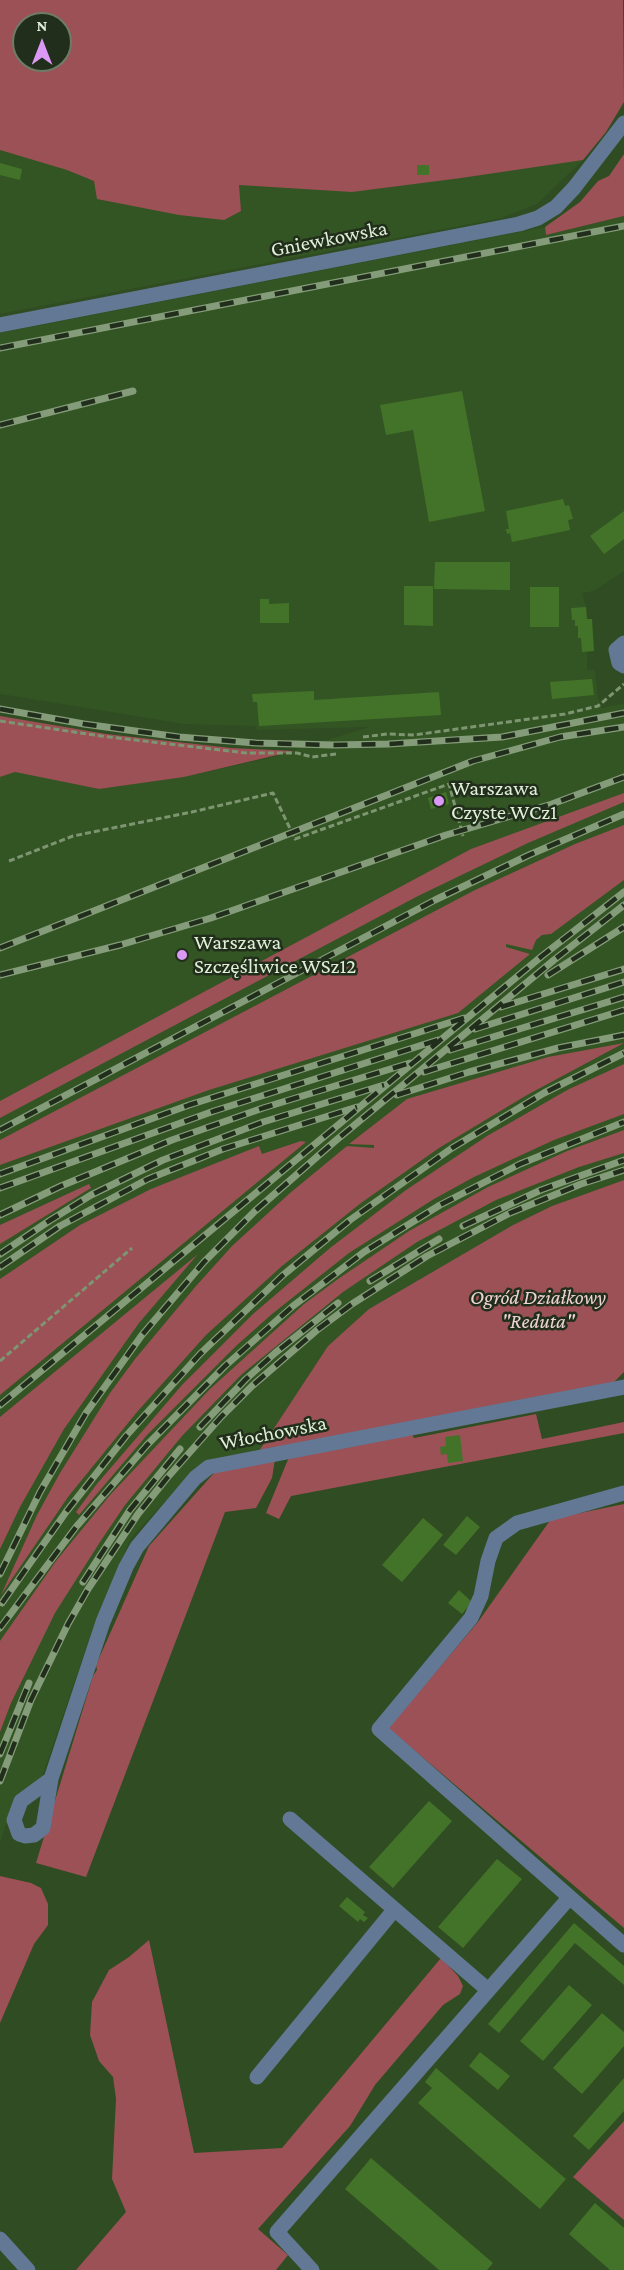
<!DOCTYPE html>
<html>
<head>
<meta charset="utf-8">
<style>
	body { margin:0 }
	#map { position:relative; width:624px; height:2270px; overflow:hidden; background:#304c22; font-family:"Crimson Pro",serif }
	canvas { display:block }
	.north { position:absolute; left:12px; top:12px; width:60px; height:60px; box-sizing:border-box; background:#212e1b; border:2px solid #6d7c66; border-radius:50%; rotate:0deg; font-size:16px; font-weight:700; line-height:24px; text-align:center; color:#dff0d7 }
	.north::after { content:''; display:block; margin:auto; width:21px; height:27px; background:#db99f5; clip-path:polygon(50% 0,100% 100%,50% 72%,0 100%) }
</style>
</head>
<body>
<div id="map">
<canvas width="624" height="2270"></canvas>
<div class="north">N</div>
</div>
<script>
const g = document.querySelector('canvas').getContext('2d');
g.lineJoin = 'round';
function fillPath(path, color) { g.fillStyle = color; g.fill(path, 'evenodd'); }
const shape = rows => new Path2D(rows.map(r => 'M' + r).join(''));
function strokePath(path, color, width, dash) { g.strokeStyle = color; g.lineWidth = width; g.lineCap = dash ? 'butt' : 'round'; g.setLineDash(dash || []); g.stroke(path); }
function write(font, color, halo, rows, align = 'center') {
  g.font = font + ' "Crimson Pro",serif'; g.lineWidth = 5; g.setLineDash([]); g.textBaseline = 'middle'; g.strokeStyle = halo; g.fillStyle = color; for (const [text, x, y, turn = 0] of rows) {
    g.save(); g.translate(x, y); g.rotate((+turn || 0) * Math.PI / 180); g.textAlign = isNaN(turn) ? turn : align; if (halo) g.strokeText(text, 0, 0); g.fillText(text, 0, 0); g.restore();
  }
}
const built = shape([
	[0,0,606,132,583,160,537,204,501,218,0,314],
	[24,24,60,24,60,60,24,60],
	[624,216,624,571,594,591,582,593,586,607,587,619,592,619,592,625,594,651,587,652,587,670,595,670,598,698,602,708,624,703,624,1180,552,1206,513,1225,369,1309,328,1346,259,1451,215,1458,195,1470,131,1538,93,1628,42,1777,11,1809,0,1843,0,777,15,772,99,789,184,777,269,758,369,727,257,730,256,726,184,724,0,694,0,333,545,227,546,235]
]);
const green = shape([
	[0,0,623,0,624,102,606,132,583,160,461,178,352,192,239,185,241,211,224,220,179,215,97,199,94,181,67,170,0,150],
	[24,24,60,24,60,60,24,60],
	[624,154,624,216,546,235,545,227,580,202,598,181,609,176],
	[0,716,106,734,231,748,294,751,184,777,99,789,15,772,0,777],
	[624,793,624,802,528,843,418,896,0,1118,0,1101,471,849],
	[624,825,624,880,551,934,542,935,536,940,532,950,506,944,506,947,530,954,458,1013,209,1090,0,1165,0,1140,475,890,575,844],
	[624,1043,527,1095,439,1148,361,1203,282,1266,206,1335,137,1412,68,1497,1,1595,37,1515,60,1473,110,1393,135,1359,196,1286,232,1246,290,1193,347,1146,374,1148,374,1145,349,1144,407,1099,548,1057],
	[624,1064,624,1114,554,1140,474,1177,434,1199,349,1253,272,1314,236,1346,147,1435,79,1515,76,1512,96,1485,182,1385,253,1314,330,1248,406,1190,487,1136,569,1089],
	[624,1130,624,1153,579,1167,496,1200,417,1242,343,1292,242,1374,182,1436,125,1505,100,1542,55,1613,11,1703,0,1732,0,1641,56,1561,110,1495,210,1389,304,1304,338,1279,409,1231,488,1187,567,1151],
	[301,1141,306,1142,0,1395,0,1279,80,1225,151,1189,259,1146,262,1154],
	[624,1180,624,1372,614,1382,259,1451,328,1346,369,1309,513,1225,552,1206],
	[89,1184,91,1188,0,1244,0,1225],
	[198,1254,139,1323,64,1429,20,1507,0,1549,0,1417],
	[536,1414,542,1439,624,1422,624,1433,291,1496,279,1519,266,1513,289,1457,412,1434,414,1438],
	[275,1459,272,1478,256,1508,225,1512,86,1877,36,1863,93,1676,97,1670,96,1665,149,1546,214,1473],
	[624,1504,624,1928,388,1728,478,1622,551,1519],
	[0,1876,31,1883,41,1888,48,1904,48,1925,34,1944,0,2023],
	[149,1940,194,2153,282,2148,441,1958,458,1976,463,1986,460,1994,443,2005,375,2085,350,2126,258,2229,288,2255,276,2270,76,2270,126,2212,112,2179,116,2099,113,2077,99,2061,90,2035,92,2002,109,1970,129,1957],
	[624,2121,624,2220,573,2177]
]);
const building = shape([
	[0,163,22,169,20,180,0,175],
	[417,165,429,165,429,175,417,175],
	[462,391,485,511,429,522,413,430,386,435,380,405],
	[563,499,565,506,569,505,573,519,568,520,570,530,512,542,510,533,507,534,506,529,509,529,506,511],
	[624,511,624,539,604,554,590,536],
	[435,562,510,562,510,590,434,589],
	[404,586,433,586,433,626,404,625],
	[530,587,559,587,559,627,530,627],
	[260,599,269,599,269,604,289,603,289,623,260,623],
	[586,607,587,619,592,619,594,651,582,652,581,638,578,638,578,626,575,626,575,620,572,620,571,608],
	[592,679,594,695,552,699,550,682],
	[314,691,314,700,439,692,441,715,259,726,257,702,253,702,252,694],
	[446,792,449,804,431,809,428,798],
	[460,1435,463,1461,448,1463,447,1454,441,1455,440,1447,446,1446,445,1437],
	[467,1516,480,1527,456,1555,443,1545],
	[423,1518,443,1535,402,1582,382,1565],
	[459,1590,472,1602,462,1614,448,1603],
	[429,1801,452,1821,393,1888,369,1867],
	[497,1859,522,1879,463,1948,438,1927],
	[347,1897,365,1912,363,1915,368,1918,364,1922,360,1919,358,1922,339,1906],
	[574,1923,624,1966,624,1985,575,1943,499,2033,488,2024],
	[569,1985,592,2005,543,2061,520,2041],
	[602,2013,624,2032,624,2046,582,2094,553,2068],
	[480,2052,510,2076,498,2090,469,2066],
	[436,2068,566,2179,540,2209,418,2103,432,2088,425,2082],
	[624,2078,624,2111,589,2150,573,2136],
	[371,2158,493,2263,487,2270,439,2270,345,2189],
	[595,2203,624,2228,624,2270,610,2270,569,2234]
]);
const path = shape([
	[0,721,101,736,246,753,297,753,312,757,336,754],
	[363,737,387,734,414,735,565,714,598,706,624,684],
	[9,861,73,836,192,812,273,793,295,839,449,784,463,836],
	[0,1361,132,1248]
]);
const minor = shape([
	[0,325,519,224,538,218,556,207,574,188,624,123],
	[624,643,616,650,619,663,624,666],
	[624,1493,517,1523,496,1538,488,1561,481,1596,471,1618,379,1729,624,1945],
	[51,1779,21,1801,14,1820,19,1834,25,1836,34,1835,43,1828,51,1779,103,1622,126,1567,137,1547,195,1478,209,1467,624,1387],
	[290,1819,488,1990],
	[257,2077,394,1910],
	[0,2239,28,2270],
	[312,2270,277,2232,569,1898]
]);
const rail = shape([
	[0,348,624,226],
	[0,425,133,391],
	[0,709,84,724,179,737,256,743,334,745,388,744,502,737,624,713],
	[0,948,473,761,560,737,624,727],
	[0,975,120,945,211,918,446,835,552,804,624,777],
	[548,975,624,927],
	[501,1007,624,969],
	[475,1029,624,982],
	[450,1050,624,997],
	[424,1072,624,1010],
	[397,1095,469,1072,558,1048,624,1035],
	[0,1130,435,900,529,855,624,814],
	[0,1174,189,1105,464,1018],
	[0,1188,214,1111,438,1040],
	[0,1215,61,1186,172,1140,263,1108,410,1063],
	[463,1226,541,1190,624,1160],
	[0,1254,49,1221,91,1195,163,1160,263,1122,384,1085],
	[0,1267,60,1226,148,1179,223,1149,357,1107],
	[370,1281,439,1239],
	[0,1405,542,956,624,892],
	[200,1427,246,1379,275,1353,338,1303],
	[0,1574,40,1492,86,1413,142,1335,204,1262,255,1211,334,1142,554,960,624,905],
	[83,1582,130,1510,180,1449],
	[2,1603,66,1512,126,1436,200,1354,282,1276,350,1220,452,1148,544,1093,624,1053],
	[0,1628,76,1527,147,1445,225,1366,293,1306,364,1252,440,1205,520,1164,624,1122],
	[0,1754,29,1683],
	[0,1781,31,1700,68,1624,88,1589,138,1514,167,1478,221,1417,252,1386,317,1330,352,1304,427,1256,510,1213,581,1184,624,1170]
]);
const markers = [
	[439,801,6,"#db99f5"],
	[182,955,6,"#db99f5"]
];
const streetNames = [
	["Gniewkowska",329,239,-11],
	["Włochowska",273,1433,-11]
];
const poiNames = [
	["Warszawa",451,789],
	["Czyste WCz1",451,813],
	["Warszawa",194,943],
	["Szczęśliwice WSz12",194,967]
];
const parkNames = [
	["Ogród Działkowy",538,1298],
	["\"Reduta\"",538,1322]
];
fillPath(built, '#335423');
fillPath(green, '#9b5156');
fillPath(building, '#437329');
strokePath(path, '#7e9572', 3, [6, 3]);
strokePath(minor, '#627895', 15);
strokePath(rail, '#859c7a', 7);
strokePath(rail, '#212e1b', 4.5, [14]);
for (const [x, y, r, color] of markers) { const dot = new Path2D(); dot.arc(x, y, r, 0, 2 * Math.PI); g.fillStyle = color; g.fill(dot); strokePath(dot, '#212e1b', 2); }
write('21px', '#dff0d7', '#212e1b', streetNames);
write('21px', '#dff0d7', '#212e1b', poiNames, 'left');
write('italic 21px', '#eed3d4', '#212e1b', parkNames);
</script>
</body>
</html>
